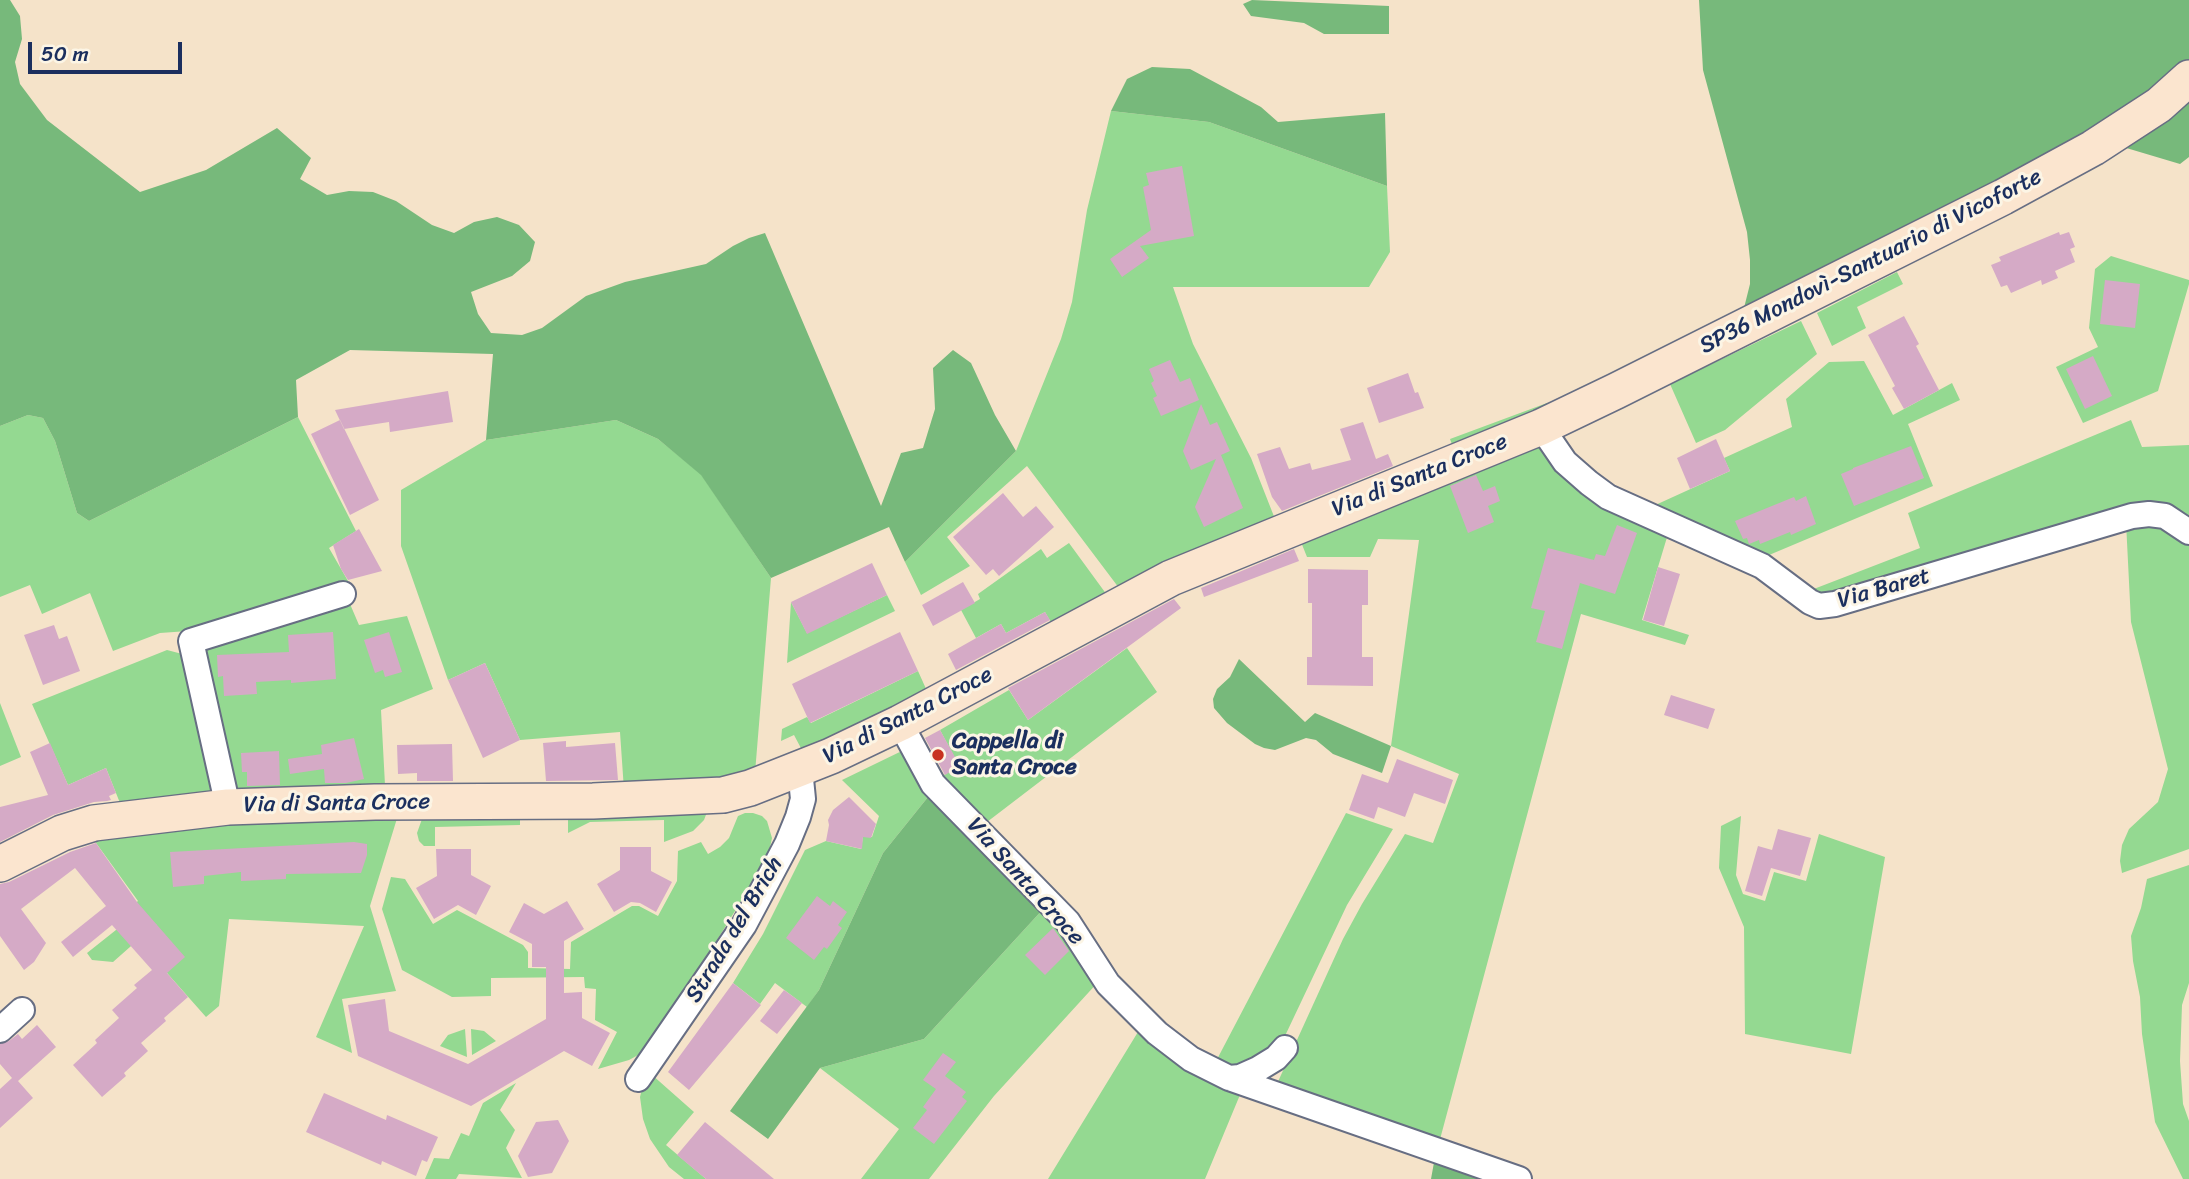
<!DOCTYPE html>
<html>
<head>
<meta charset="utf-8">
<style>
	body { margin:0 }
	#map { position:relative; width:2189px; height:1179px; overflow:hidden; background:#f5e3c9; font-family:Sriracha,sans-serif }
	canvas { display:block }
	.scale { position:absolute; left:28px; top:42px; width:154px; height:32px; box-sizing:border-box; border:4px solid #1b2f5e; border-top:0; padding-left:9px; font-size:21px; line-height:24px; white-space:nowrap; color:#1b2f5e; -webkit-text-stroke:5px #fcf5e5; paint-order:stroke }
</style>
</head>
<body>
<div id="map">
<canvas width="2189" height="1179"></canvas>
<div class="scale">50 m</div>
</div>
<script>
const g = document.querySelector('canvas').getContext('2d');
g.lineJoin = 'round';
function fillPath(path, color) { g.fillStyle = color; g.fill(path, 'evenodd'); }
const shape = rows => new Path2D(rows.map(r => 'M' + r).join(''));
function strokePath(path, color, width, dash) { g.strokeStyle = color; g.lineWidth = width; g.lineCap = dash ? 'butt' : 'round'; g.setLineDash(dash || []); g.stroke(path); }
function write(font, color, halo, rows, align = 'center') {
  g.font = font + ' Sriracha,sans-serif'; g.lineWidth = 6; g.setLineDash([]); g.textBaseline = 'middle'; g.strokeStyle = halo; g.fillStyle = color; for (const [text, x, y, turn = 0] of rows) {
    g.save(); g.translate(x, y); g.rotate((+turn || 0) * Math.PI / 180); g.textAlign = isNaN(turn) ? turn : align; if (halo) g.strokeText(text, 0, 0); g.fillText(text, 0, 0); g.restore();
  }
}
const green = shape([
	[1111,111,1209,122,1387,186,1390,252,1369,287,1173,287,1193,344,1251,458,1275,519,1172,559,1119,588,1027,466,947,537,970,566,921,595,905,562,1016,451,1061,339,1072,302,1087,210],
	[2111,256,2189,280,2189,284,2158,391,2083,423,2056,367,2098,347,2089,328,2095,269],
	[1897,272,1903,284,1857,307,1866,328,1832,346,1817,313],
	[1801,321,1817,354,1725,430,1696,443,1670,384],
	[1864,361,1893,415,1952,383,1960,400,1908,424,1933,486,1762,558,1651,507,1730,471,1724,458,1792,427,1786,399,1829,362],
	[1558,402,1455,453,1450,439,1547,403],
	[28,415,43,418,55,441,77,513,89,521,298,417,356,531,329,548,348,581,220,624,188,631,160,633,113,651,90,593,42,614,30,585,0,597,0,426],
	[616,420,658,439,701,474,771,578,755,773,624,790,620,732,520,740,485,663,448,680,401,546,401,490,486,440],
	[2131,420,2142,447,2189,445,2189,524,2178,516,1839,599,1806,592,1920,548,1908,513],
	[1536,441,1550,462,1668,534,1642,620,1689,635,1685,645,1581,614,1439,1143,1276,1086,1343,939,1362,904,1405,834,1433,843,1459,774,1391,746,1419,540,1378,539,1370,557,1307,557,1299,537],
	[2142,520,2189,538,2189,849,2122,873,2120,861,2122,845,2129,829,2158,802,2168,769,2131,622,2126,522],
	[1069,543,1107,595,1053,626,1045,612,1006,633,1001,624,976,638,961,610,980,599,978,594,1041,549,1047,558],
	[887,595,895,611,787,663,791,602,807,633],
	[350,604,359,625,407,616,433,689,381,710,385,785,232,793,203,649],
	[1127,648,1157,692,987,822,937,779,959,766,940,730,1009,690,1028,720],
	[167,650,186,655,219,795,120,803,106,768,68,785,32,704],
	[918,671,927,691,803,752,794,735,781,741,782,729,807,717,811,723],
	[0,703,21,757,0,766],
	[908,748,932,792,883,853,819,990,807,1007,775,983,760,1004,733,983,763,934,805,850,826,841,861,849,863,837,872,837,879,816,842,780],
	[399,812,370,906,396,991,342,999,352,1053,316,1037,364,926,229,919,219,1006,206,1017,167,973,156,924,113,962,92,960,87,953,121,926,116,919,138,901,91,836,137,828],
	[707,812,704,820,693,831,664,842,664,820,590,822,568,833,568,815],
	[745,813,753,813,762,816,767,821,772,838,768,857,719,937,648,1044,640,1054,629,1060,598,1069,617,1032,595,1020,596,989,585,988,584,977,491,978,491,996,452,997,402,970,382,909,391,877,405,879,433,924,457,910,523,945,528,952,528,968,570,969,571,942,632,906,639,906,658,916,677,881,678,851,701,842,708,854,720,847,729,838,738,816],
	[1346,813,1393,829,1347,905,1284,1038,1255,1065,1213,1067],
	[520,815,520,825,435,827,435,846,424,846,419,841,417,833,422,819],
	[1741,816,1736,875,1743,894,1765,901,1774,872,1806,881,1819,834,1885,857,1851,1054,1745,1034,1744,927,1719,868,1721,826],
	[2189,865,2189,983,2182,1005,2180,1061,2183,1104,2189,1121,2189,1179,2183,1179,2155,1122,2142,1034,2140,997,2133,961,2131,936,2141,908,2147,879],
	[1045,907,1099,981,994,1096,929,1179,861,1179,899,1129,820,1068,924,1039],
	[1141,1027,1242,1090,1205,1179,1048,1179],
	[465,1029,467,1057,440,1046,448,1035],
	[471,1029,484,1031,496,1041,472,1055],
	[651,1074,694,1112,666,1145,706,1179,684,1179,669,1167,650,1139,643,1119,640,1097,642,1089],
	[516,1083,500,1110,515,1130,506,1148,522,1178,459,1174,456,1179,425,1179,434,1158,449,1159,461,1133,469,1136,483,1103]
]);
const forest = shape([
	[0,0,10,0,20,16,22,39,15,62,20,84,47,120,140,192,206,170,277,128,311,158,300,179,327,195,349,191,373,192,396,201,432,225,454,233,474,222,497,217,519,225,535,242,530,261,512,276,471,292,478,314,491,333,522,335,542,328,586,296,625,282,706,264,733,246,749,238,765,233,881,506,901,453,923,448,935,409,933,368,953,350,971,363,995,415,1016,451,905,562,889,527,771,578,701,475,658,439,616,420,486,440,493,354,350,350,296,380,298,417,89,521,77,513,55,441,43,418,28,415,0,426],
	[1252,0,1389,6,1389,34,1324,34,1304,23,1251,16,1243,4],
	[1699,0,2189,0,2189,59,2176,73,2111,122,1743,312,1750,284,1750,260,1747,232,1703,70],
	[1152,67,1190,69,1261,107,1278,122,1385,113,1387,186,1209,122,1111,111,1127,79],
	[2189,95,2189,157,2180,164,2123,147],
	[1239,659,1305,722,1315,713,1391,746,1382,773,1333,754,1316,740,1306,738,1275,750,1264,748,1255,744,1227,723,1214,708,1213,699,1217,689,1230,677],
	[932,792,1045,907,924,1039,820,1068,768,1139,730,1111,819,990,883,853],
	[1435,1157,1498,1179,1431,1179]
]);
const building = shape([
	[1182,166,1194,236,1140,246,1149,258,1122,277,1110,259,1151,230,1143,187,1149,185,1146,173],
	[2059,232,2060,235,2069,232,2075,247,2070,249,2075,262,2055,271,2058,278,2042,285,2041,280,2011,293,2007,285,2001,287,1991,265,2001,261,1999,257],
	[2105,280,2140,284,2135,328,2100,324],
	[1904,316,1919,344,1916,346,1939,390,1904,409,1892,388,1895,386,1868,335],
	[2093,356,2112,396,2085,409,2066,369],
	[1170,360,1180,382,1190,378,1199,400,1161,416,1153,398,1157,396,1151,383,1154,381,1149,369],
	[1408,373,1415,393,1418,392,1424,408,1379,423,1367,388],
	[448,391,453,422,390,432,389,422,344,429,335,410],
	[1201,404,1210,425,1217,422,1230,451,1221,455,1243,508,1204,527,1195,507,1216,459,1191,470,1183,451],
	[340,420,379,500,350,515,311,434],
	[1363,422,1376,459,1388,454,1393,466,1282,511,1272,497,1257,454,1280,447,1289,469,1310,463,1312,470,1351,460,1340,429],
	[1716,439,1730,471,1690,489,1677,458],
	[1911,446,1924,478,1854,506,1841,474,1853,469,1853,468],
	[1476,475,1483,491,1495,486,1500,501,1488,506,1494,522,1468,533,1450,486],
	[1003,493,1023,517,1036,506,1054,527,999,576,993,569,986,575,953,537],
	[1806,496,1816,524,1791,535,1790,532,1760,544,1759,540,1749,544,1747,538,1743,539,1735,521,1794,497,1796,501],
	[1617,525,1637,533,1615,594,1580,583,1562,649,1536,642,1545,611,1531,608,1548,548,1594,560,1596,554,1605,556],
	[359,529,382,571,348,580,341,569,333,545],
	[1294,549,1299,561,1204,597,1201,588],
	[872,563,887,595,807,634,791,602],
	[1658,567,1680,574,1664,626,1643,620],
	[1308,569,1368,570,1368,605,1362,605,1362,657,1373,657,1373,686,1307,685,1307,657,1312,657,1312,603,1308,603],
	[963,582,975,603,933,626,922,605],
	[1174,599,1181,608,1028,720,1008,688],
	[1045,612,1050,620,956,670,948,654,1001,624,1006,633],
	[54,625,59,639,67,636,80,671,43,685,24,635],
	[333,632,336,679,291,683,291,680,256,682,257,694,224,696,223,676,218,677,217,655,289,652,288,635],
	[389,632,402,672,385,677,383,670,375,673,364,640],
	[900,632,918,671,810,723,792,684],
	[485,663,520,740,483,758,448,680],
	[1671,695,1715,709,1708,729,1664,715],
	[940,730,960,766,945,775,925,738],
	[354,738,364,779,346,783,325,783,324,769,290,774,288,759,322,754,321,745],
	[566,741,566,747,615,743,618,780,546,781,543,743],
	[50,743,68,785,106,768,116,793,109,796,111,800,107,801,94,802,53,815,0,842,0,807,48,795,30,752],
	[452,744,453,781,417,781,417,773,398,774,397,745],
	[279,751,280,785,247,786,247,772,242,772,241,753],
	[1397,759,1453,780,1445,804,1414,793,1405,817,1378,807,1374,819,1349,810,1362,774,1388,783],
	[849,797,876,824,871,838,863,837,862,849,826,841,829,825,828,820,833,810],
	[1778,829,1811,838,1800,876,1771,868,1762,896,1745,891,1758,846,1772,850],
	[354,842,367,844,367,855,361,873,286,874,286,879,241,881,241,872,204,876,204,884,173,887,170,852],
	[96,843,137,902,185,957,167,973,188,997,164,1018,166,1021,141,1043,148,1051,124,1073,126,1076,102,1097,73,1065,97,1043,95,1040,119,1018,112,1010,137,988,134,985,152,970,112,925,73,957,61,942,106,906,75,868,21,909,46,943,34,962,24,970,0,936,0,884,9,882,70,852],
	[620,847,651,847,651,871,672,882,656,912,640,903,631,902,614,912,597,884,620,870],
	[436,849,471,849,471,875,491,886,476,915,458,905,434,919,416,888,437,876],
	[817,896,830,906,833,901,847,912,838,925,842,928,827,949,824,947,814,960,786,938],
	[567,901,584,929,564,941,564,993,582,992,582,1018,610,1033,592,1066,564,1051,471,1106,358,1056,348,1005,385,999,389,1031,468,1064,546,1019,546,967,532,967,532,944,509,932,524,903,544,914],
	[1053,928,1069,951,1045,975,1025,955],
	[733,983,761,1005,689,1090,668,1072],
	[784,990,802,1003,777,1034,760,1021],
	[37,1025,56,1047,18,1081,33,1098,0,1128,0,1089,12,1078,0,1064,0,1044,9,1041,18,1034,22,1039],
	[943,1053,956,1062,945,1076,966,1092,962,1097,967,1101,934,1144,913,1128,927,1110,923,1107,936,1089,923,1080],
	[324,1093,386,1120,387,1115,438,1137,427,1162,422,1160,416,1176,382,1161,381,1165,306,1132],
	[558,1120,569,1141,552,1173,528,1177,518,1156,536,1122],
	[705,1122,774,1179,706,1179,677,1155]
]);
const minor = shape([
	[1541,427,1565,462,1589,483,1608,497,1762,566,1810,602,1819,606,1835,604,2132,516,2149,514,2165,516,2189,532],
	[900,723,933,784,1068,922,1108,984,1157,1033,1191,1059,1229,1078,1240,1077,1258,1069,1276,1058,1285,1048],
	[228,807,191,641,343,594],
	[0,1030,22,1010],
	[1229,1078,1519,1179],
	[638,1079,744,925,787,844,798,817,803,799,800,769]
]);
const secondary = shape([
	[0,864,62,833,94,823,228,807,375,802,593,801,723,795,750,788,831,756,900,723,1171,578,1541,427,1616,391,2003,197,2093,148,2159,105,2189,78]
]);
const markers = [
	[938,755,7,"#c8321e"]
];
const streetNames = [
	["SP36 Mondovì-Santuario di Vicoforte",1871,262,-27],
	["Via di Santa Croce",1420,476,-22],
	["Via Baret",1884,589,-16],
	["Via di Santa Croce",908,716,-27],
	["Via di Santa Croce",337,804,-1],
	["Via Santa Croce",1025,882,48],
	["Strada del Brich",735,930,-59]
];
const poiNames = [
	["Cappella di",952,742],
	["Santa Croce",952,768]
];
fillPath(green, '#94d991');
fillPath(forest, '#77b97b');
fillPath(building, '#d5aac6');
strokePath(minor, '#676e83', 28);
strokePath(secondary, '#676e83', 38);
strokePath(minor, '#fff', 24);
strokePath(secondary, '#fbe5cf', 35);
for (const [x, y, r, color] of markers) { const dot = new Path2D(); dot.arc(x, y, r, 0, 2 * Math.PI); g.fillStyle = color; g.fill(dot); strokePath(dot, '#fcf5e5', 2.5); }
write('23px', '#1b2f5e', '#fcf5e5', streetNames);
write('bold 23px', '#1b2f5e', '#fcf5e5', poiNames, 'left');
</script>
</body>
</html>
